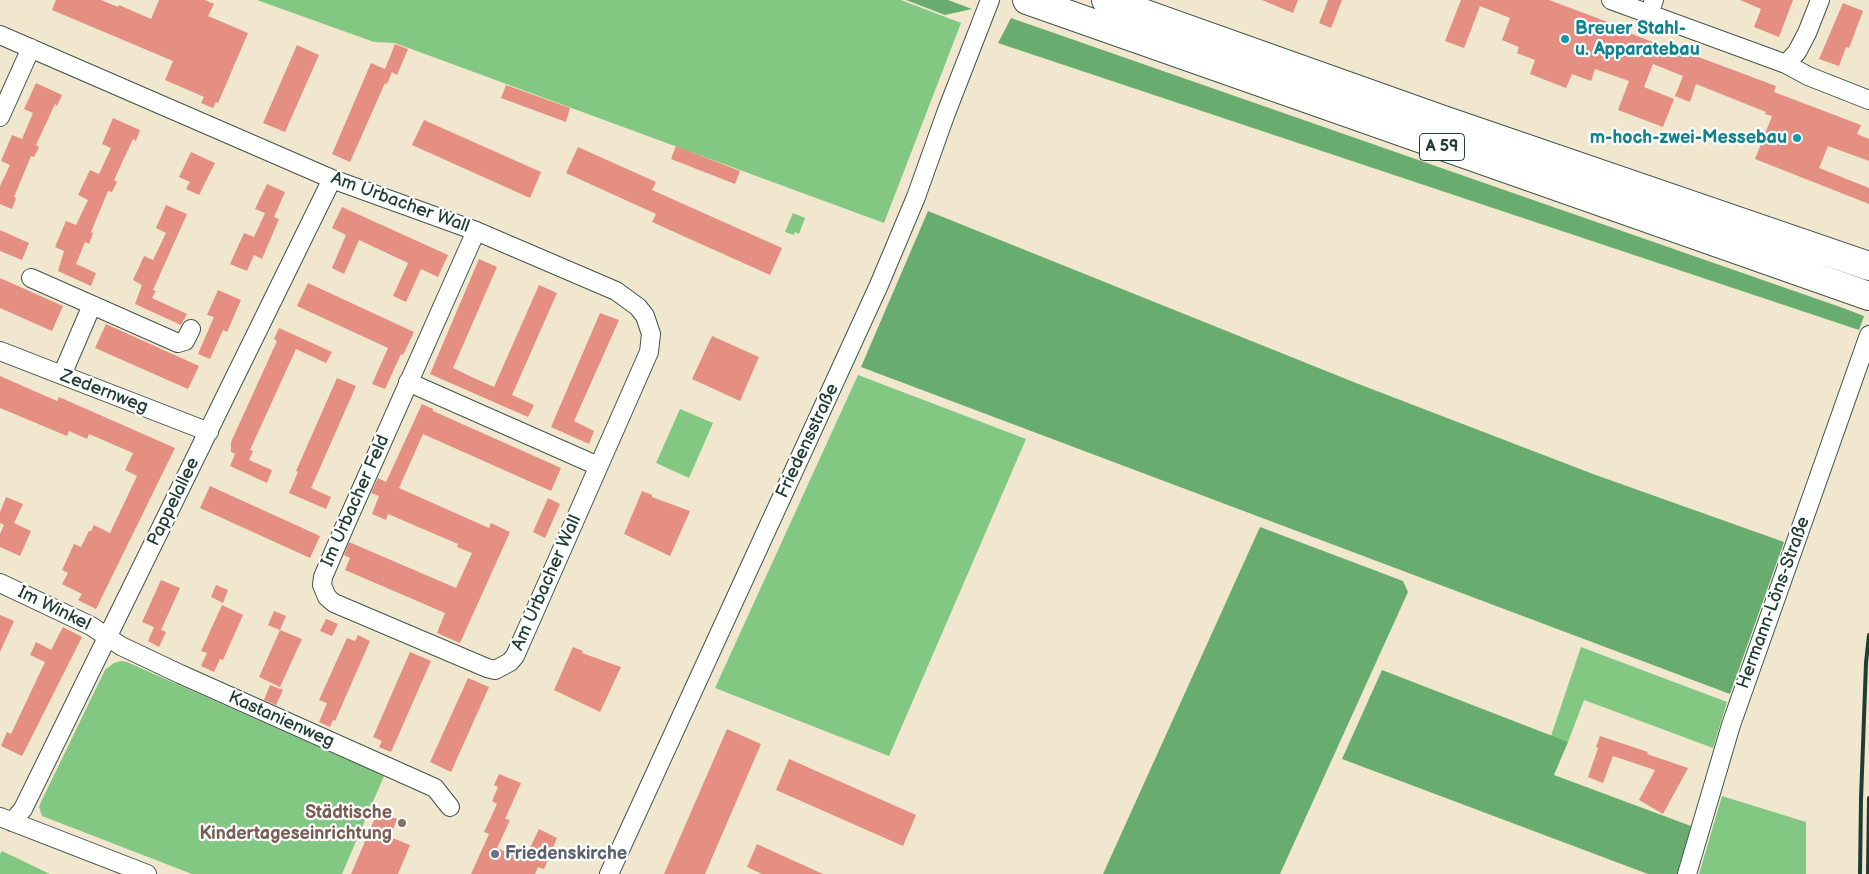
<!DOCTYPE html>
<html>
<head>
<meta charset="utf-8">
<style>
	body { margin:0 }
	canvas { display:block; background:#f1e7ce }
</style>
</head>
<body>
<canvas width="1869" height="874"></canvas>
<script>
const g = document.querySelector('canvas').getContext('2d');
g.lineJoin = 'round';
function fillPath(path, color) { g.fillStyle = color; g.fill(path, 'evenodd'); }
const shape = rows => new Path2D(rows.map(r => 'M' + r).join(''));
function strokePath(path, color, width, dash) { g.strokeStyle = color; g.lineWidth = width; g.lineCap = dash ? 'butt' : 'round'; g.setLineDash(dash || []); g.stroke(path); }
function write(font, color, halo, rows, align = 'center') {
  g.font = font + ' "Balsamiq Sans",sans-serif'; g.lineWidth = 4.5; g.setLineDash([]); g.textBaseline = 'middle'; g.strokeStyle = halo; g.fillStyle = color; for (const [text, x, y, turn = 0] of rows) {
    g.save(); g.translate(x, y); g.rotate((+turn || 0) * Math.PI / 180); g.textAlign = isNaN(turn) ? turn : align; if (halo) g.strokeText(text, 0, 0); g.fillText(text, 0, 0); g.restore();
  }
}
const green = shape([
	[257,0,901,0,961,23,884,223,395,43,374,42],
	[793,213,805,218,799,234,795,232,794,235,785,232],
	[858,375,1026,439,889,756,715,688],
	[680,409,713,423,689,478,656,463],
	[1581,647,1727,702,1713,748,1584,700,1568,742,1551,736],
	[121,661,127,662,384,776,342,874,192,874,42,816,39,807,41,802,105,670,114,663],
	[1722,796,1806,822,1806,874,1699,874],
	[2,851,50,874,0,874,0,854]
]);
const forest = shape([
	[906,0,948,0,972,9,945,15],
	[1011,18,1843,308,1864,316,1859,330,998,43],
	[928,211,1356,383,1593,474,1784,542,1730,694,861,367],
	[1260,527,1403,581,1408,592,1280,874,1103,874],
	[1382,670,1568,742,1554,775,1691,826,1677,874,1648,874,1342,759]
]);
const building = shape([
	[56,0,101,0,118,7,119,5,151,19,159,0,205,0,214,4,208,16,248,33,218,103,216,102,213,108,201,103,204,97,165,80,173,61,52,10],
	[1262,0,1298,0,1293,13],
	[1328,0,1342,0,1331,28,1319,23],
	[1461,0,1549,0,1613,24,1612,26,1660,45,1661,43,1776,86,1774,92,1861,125,1857,134,1869,139,1869,161,1828,146,1819,168,1869,188,1869,204,1755,159,1772,116,1765,114,1766,112,1696,84,1690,102,1675,96,1683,76,1653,64,1644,87,1674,99,1663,127,1618,110,1629,81,1595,69,1591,81,1572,74,1566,88,1530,74,1535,60,1517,53,1519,47,1502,40,1510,18,1480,6,1464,48,1445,41],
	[1740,0,1793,0,1779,37,1754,27,1761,9],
	[1843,3,1863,11,1849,48,1846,47,1839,66,1819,59],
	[395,44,408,49,397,75,392,72,387,84,385,83,350,162,332,154,371,63,385,69],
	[297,45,319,55,285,132,263,123],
	[36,83,62,95,57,106,55,104,36,145,39,147,34,157,31,156,14,197,16,198,12,209,0,204,0,186,10,165,1,161,12,135,22,139,33,113,24,109],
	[506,85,570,108,566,122,501,98],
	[113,118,140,130,136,141,133,139,114,180,117,182,112,192,108,191,91,232,93,233,89,244,85,242,76,264,96,273,91,286,58,271,64,251,55,247,66,221,76,225,88,200,78,195,90,170,99,174,111,148,102,144],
	[424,120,541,172,530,198,412,145],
	[676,146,740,171,735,184,671,159],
	[578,147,656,182,652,190,782,248,770,275,652,222,656,214,566,173],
	[191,152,215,163,199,195,186,189,190,182,179,177],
	[267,184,285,192,274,217,279,219,262,259,254,255,247,271,230,264,244,233,254,237,265,213,255,209],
	[166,205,187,214,153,290,156,291,152,298,187,314,181,325,135,304,142,285,133,280,144,256,153,260,166,233,156,228],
	[342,207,448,255,438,277,421,269,406,302,393,296,408,263,359,240,344,274,332,268,346,235,332,228],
	[0,230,29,243,22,260,0,251],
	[479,259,497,267,453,368,474,378,494,387,539,285,557,293,512,395,534,405,528,417,430,374],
	[0,278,63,306,52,331,0,308],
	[308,283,414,332,403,355,401,354,385,389,372,384,388,348,297,306],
	[218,290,241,300,227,332,223,330,210,359,198,354,214,317,207,315],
	[600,313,619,320,574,421,594,431,589,444,551,427],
	[106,324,199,366,188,389,95,348],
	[279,328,332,352,326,363,296,349,250,450,253,451,249,460,272,470,267,483,230,466,235,454,231,452,231,442,277,341,274,339],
	[712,336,759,357,740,401,692,379],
	[0,376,57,401,59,397,175,448,96,609,78,600,82,594,62,584,68,573,62,570,74,544,81,547,89,531,91,531,94,525,110,533,137,476,125,470,133,453,89,434,87,439,69,431,67,436,0,408],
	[337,378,356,386,311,488,331,497,326,509,289,493,298,472,296,471],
	[422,404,433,409,433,411,561,468,551,491,423,434,399,488,489,528,491,523,510,532,460,643,437,633,445,613,345,570,350,558,344,555,349,542,456,588,472,553,457,547,458,544,388,514,386,520,372,514,379,496,371,493,378,478,386,482],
	[210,486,320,536,310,558,200,508],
	[642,491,652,495,652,497,690,511,670,556,624,534],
	[6,497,23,504,14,523,31,531,20,556,0,547,0,534,4,525,0,523,0,512],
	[548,498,560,504,545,538,533,532],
	[161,580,180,588,161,630,142,622],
	[216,585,228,590,223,603,211,597],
	[222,605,243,615,223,660,220,659,214,672,201,666,207,653,201,651],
	[274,611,286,616,280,630,268,625],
	[0,615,14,621,0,652],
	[326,619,338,624,332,636,320,631],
	[63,627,82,637,22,756,1,746,7,732,11,734,45,662,30,655,36,642,51,650],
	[154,627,166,632,159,647,148,641],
	[280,630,302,639,280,687,259,677],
	[358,635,370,641,335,721,333,720,330,727,319,722,327,703,319,700,347,638,355,641],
	[573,647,583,651,582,653,621,667,600,712,554,690],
	[410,652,431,661,391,752,379,747,382,741,373,737],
	[468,678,489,687,451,772,430,762],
	[270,685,283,690,276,705,264,700],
	[727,729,761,744,705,874,664,874],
	[1600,736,1648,752,1647,754,1688,768,1663,814,1639,800,1655,770,1613,756,1603,783,1588,777,1598,748,1596,747],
	[789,759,916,815,903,846,776,790],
	[499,774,521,783,505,819,510,820,497,848,524,860,539,829,557,838,544,869,538,867,535,874,471,874,489,834,484,832,497,804,492,801,498,787,494,785],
	[378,811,397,819,390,837,410,845,398,874,351,874],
	[757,844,792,860,823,874,762,874,747,867]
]);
const street = shape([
	[1611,0,1786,64,1808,76,1869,100],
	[1649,14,1654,0],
	[0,35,332,179,476,231,616,291,638,307,645,316,651,334,649,352,515,656,510,662,495,670,487,668,334,603,327,597,322,585,323,577,344,528,476,231],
	[1786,64,1797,52,1807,33,1820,0],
	[0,117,31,48],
	[31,278,178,343,185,341,191,329],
	[0,351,209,432],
	[62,375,92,305],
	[408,382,598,466],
	[0,583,91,626,121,646,180,674,435,788,450,807],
	[0,817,147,874],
	[12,822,23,809,332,179],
	[609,874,879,285,916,197,946,113,990,0],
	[1687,874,1731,725,1869,335]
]);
const highway = shape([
	[1027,0,1869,296],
	[1106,0,1443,120,1869,266]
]);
const rail = shape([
	[1860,874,1861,799,1866,663,1869,635],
	[1868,874,1869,798]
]);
const markers = [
	[1565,39,5,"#0f9aa8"],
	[1797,138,5,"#0f9aa8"],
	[402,823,5,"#8d6e63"],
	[495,854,5,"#6b7280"]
];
const shields = [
	[1442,147,45]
];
const shieldNames = [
	["A 59",1442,147]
];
const cultureNames = [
	["Breuer Stahl-",1575,29],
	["u. Apparatebau",1575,50],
	["m-hoch-zwei-Messebau",1787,138,"right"]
];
const streetNames = [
	["Am Urbacher Wall",400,203,20],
	["Zedernweg",104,392,21],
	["Friedensstraße",808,441,-65],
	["Im Urbacher Feld",356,501,-66],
	["Pappelallee",174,502,-64],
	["Am Urbacher Wall",547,583,-66],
	["Hermann-Löns-Straße",1774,603,-70],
	["Im Winkel",54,609,26],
	["Kastanienweg",281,720,24]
];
const educationNames = [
	["Städtische",392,813],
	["Kindertageseinrichtung",392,834]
];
const worshipNames = [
	["Friedenskirche",505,854]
];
fillPath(green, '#82c782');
fillPath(forest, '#69ac70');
fillPath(building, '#e48f81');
strokePath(street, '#3e564b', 20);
strokePath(highway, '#3e564b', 30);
strokePath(street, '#fff', 18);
strokePath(highway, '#fff', 28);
strokePath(rail, '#1f3d34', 4);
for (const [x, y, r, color] of markers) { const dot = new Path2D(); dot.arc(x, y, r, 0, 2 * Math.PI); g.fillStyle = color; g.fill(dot); strokePath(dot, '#fff', 2); }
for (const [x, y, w] of shields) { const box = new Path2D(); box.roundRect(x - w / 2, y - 13.5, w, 27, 4); g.fillStyle = '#fff'; g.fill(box); strokePath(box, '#1f3d34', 1); }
write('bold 16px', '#1f3d34', null, shieldNames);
write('bold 18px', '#0d838f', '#fff', cultureNames, 'left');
write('18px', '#1f3d34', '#fff', streetNames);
write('bold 18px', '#785e54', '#fff', educationNames, 'right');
write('bold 18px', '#5b616d', '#fff', worshipNames, 'left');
</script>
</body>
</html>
